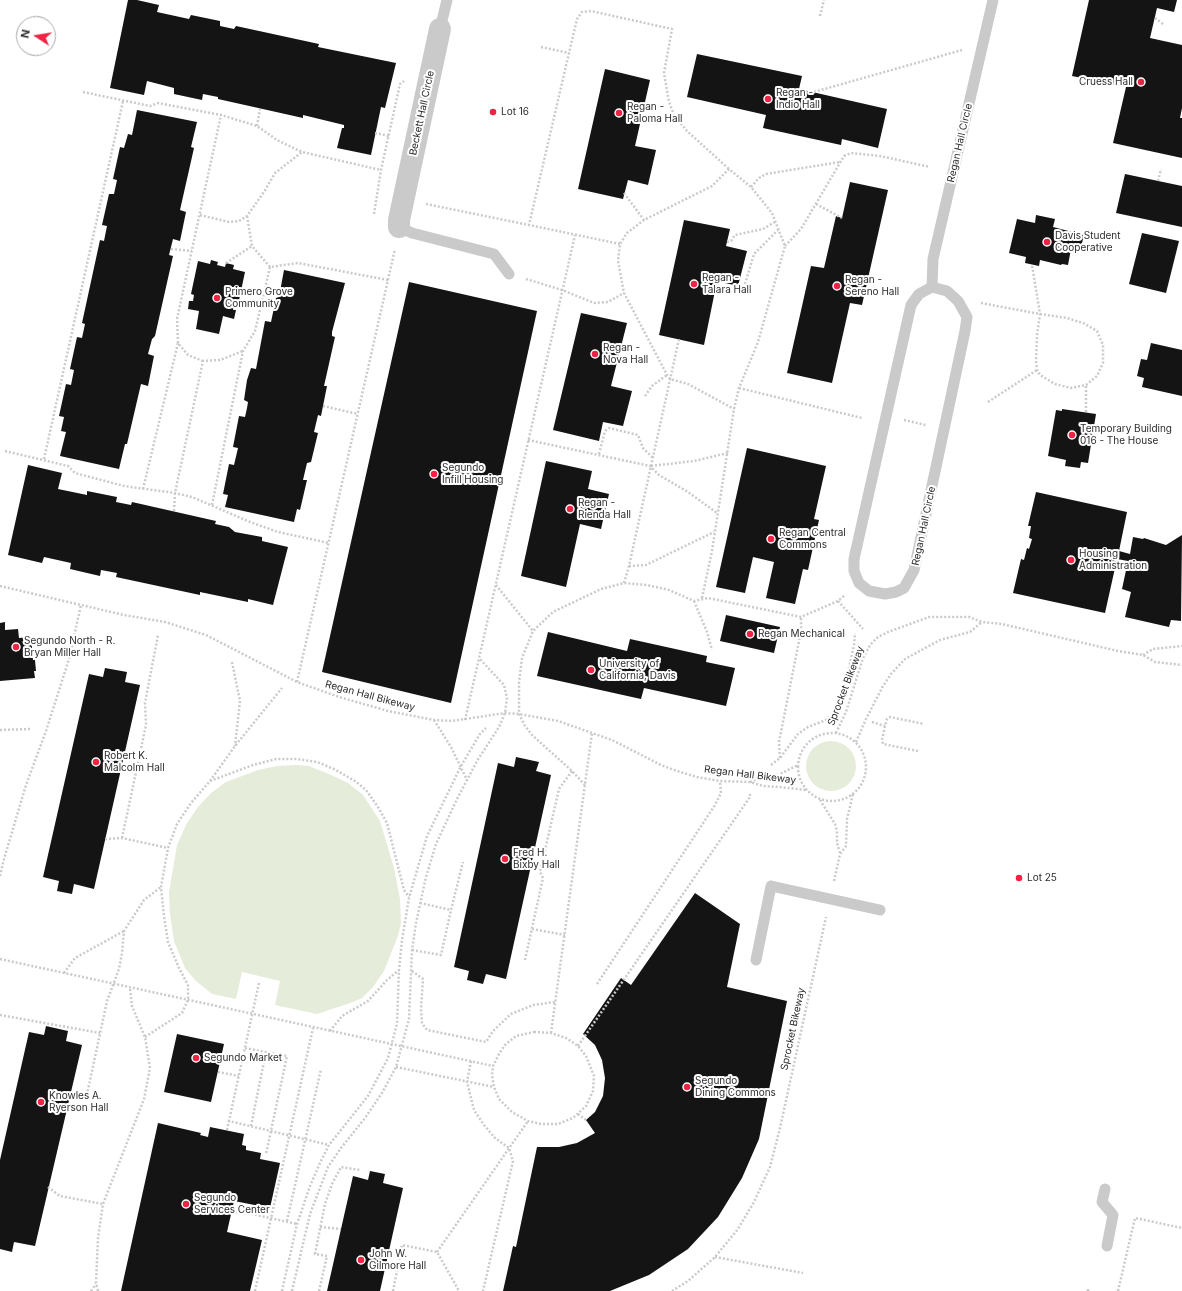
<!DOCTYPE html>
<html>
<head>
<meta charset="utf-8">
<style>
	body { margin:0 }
	#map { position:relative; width:1182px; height:1291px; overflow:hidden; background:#fff; font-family:Inter,sans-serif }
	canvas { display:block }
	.north { position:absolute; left:16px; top:16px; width:40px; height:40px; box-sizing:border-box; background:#fff; border:1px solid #ababab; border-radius:50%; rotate:282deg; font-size:11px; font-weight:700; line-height:16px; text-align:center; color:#2d2d2d }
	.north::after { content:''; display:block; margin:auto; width:14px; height:18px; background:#f12345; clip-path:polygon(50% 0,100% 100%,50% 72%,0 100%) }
</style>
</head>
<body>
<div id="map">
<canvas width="1182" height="1291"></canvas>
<div class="north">N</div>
</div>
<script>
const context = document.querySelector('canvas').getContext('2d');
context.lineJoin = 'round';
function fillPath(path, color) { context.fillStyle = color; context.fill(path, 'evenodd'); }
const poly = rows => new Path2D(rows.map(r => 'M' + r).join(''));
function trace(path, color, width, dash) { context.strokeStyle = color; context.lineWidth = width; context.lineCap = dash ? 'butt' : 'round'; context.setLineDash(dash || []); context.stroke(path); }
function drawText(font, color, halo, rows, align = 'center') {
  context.font = font + ' Inter,sans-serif'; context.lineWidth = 4; context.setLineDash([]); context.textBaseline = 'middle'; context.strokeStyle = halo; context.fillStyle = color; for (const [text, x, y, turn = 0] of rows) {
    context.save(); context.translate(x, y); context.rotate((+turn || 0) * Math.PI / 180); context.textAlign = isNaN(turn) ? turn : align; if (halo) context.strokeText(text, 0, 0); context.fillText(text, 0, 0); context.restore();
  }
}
const green = poly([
	'806 766a25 25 0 1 1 50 0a25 25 0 1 1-50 0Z',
	[296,765,309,766,331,775,348,783,363,795,380,821,394,868,400,899,401,923,398,936,384,971,373,987,362,998,353,1002,317,1014,275,1005,280,981,242,972,236,999,212,994,196,981,185,968,174,941,170,914,169,892,177,845,187,823,198,807,211,793,226,782,258,770,277,766]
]);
const building = poly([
	[128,0,137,0,159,5,157,12,189,19,191,15,220,21,220,26,234,29,236,26,319,44,318,47,396,63,385,108,381,107,371,155,337,148,342,128,344,128,344,125,303,115,303,118,218,99,218,97,203,94,202,100,174,94,174,88,147,81,144,95,110,88],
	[1089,0,1177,0,1174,12,1157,8,1150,38,1182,45,1182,108,1180,118,1182,118,1182,158,1113,143,1126,87,1072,76],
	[697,54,802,76,799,89,887,109,878,148,842,139,841,145,763,128,766,115,687,97],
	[605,69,650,80,635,146,656,150,648,185,628,180,623,199,578,189],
	[137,110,197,122,191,147,194,148,180,210,186,212,180,241,173,239,169,255,173,256,155,336,152,339,148,354,154,356,148,386,141,384,127,444,125,444,119,469,60,456,66,432,61,431,64,417,59,416,66,384,71,385,74,370,70,369,77,337,82,338,85,324,82,323,100,240,104,241,107,226,102,225,109,194,114,194,117,180,113,179,120,147,124,148,128,134,132,135],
	[1125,174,1182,186,1182,227,1116,213],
	[850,182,888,190,862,305,850,303,832,383,787,373,811,266,824,268,836,216,842,218],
	[1036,215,1055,219,1053,227,1084,235,1080,251,1071,249,1068,265,1062,264,1061,265,1040,260,1039,266,1025,263,1026,257,1009,253,1017,219,1035,223],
	[684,220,730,229,726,246,747,251,738,286,717,281,704,345,659,335],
	[1142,233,1179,241,1166,293,1129,284],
	[211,260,218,262,217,265,225,267,226,263,234,265,233,269,245,272,238,305,235,304,233,310,236,310,234,319,223,316,219,334,196,329,199,311,188,309,189,301,193,301,194,295,191,294,198,261,210,264],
	[284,270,345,283,332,332,332,336,335,337,324,386,327,386,321,416,318,415,314,432,318,433,311,462,307,463,303,480,307,480,300,510,297,509,294,522,225,507,228,495,223,494,229,464,234,465,238,448,233,447,239,416,245,417,247,408,248,402,244,400,247,380,251,368,256,369,265,321,271,322,276,298,279,297],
	[409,282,537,311,451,703,322,672],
	[581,313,627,323,611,386,632,391,623,426,603,422,599,441,553,430],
	[1151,343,1182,350,1182,396,1142,387,1144,378,1137,376,1141,359,1147,360],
	[1062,409,1096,414,1088,463,1081,462,1080,468,1065,466,1066,460,1048,456,1056,410,1062,411],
	[747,448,826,466,814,519,819,520,808,570,803,569,795,604,766,598,774,562,753,557,745,593,716,587],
	[546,461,592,471,588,489,609,494,601,529,580,524,566,587,521,576],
	[28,465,62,473,58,489,87,495,87,491,117,497,116,502,131,505,132,502,216,521,215,524,229,527,235,532,262,537,262,541,288,547,273,605,248,599,248,602,200,592,200,595,116,577,117,573,101,570,100,576,70,569,71,563,44,557,42,563,8,555],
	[1036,492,1127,512,1119,551,1130,554,1133,537,1143,539,1144,538,1166,545,1182,535,1181,621,1171,620,1169,627,1125,617,1131,592,1122,589,1128,561,1117,559,1105,613,1013,593,1021,559,1024,560,1027,548,1029,549,1032,539,1029,538,1031,526,1028,526],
	[726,615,780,627,774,653,720,641],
	[5,622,5,630,18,629,19,638,31,637,33,660,35,660,36,671,34,671,35,678,0,681,0,623],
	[548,632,627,651,630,639,707,656,706,662,735,668,726,706,644,688,641,699,537,676],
	[105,668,127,672,125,682,140,685,94,889,74,884,72,894,57,891,59,881,43,877,89,674,103,677],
	[516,757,539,762,536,771,551,775,506,979,486,974,483,984,467,980,469,971,454,967,498,763,514,767],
	[695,893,740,924,727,987,787,1001,759,1139,742,1178,718,1217,688,1249,649,1275,610,1291,503,1291,513,1246,516,1247,537,1147,559,1147,577,1143,595,1133,586,1120,595,1112,603,1096,605,1078,602,1060,595,1045,583,1034,621,978,631,985],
	[46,1026,68,1031,66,1041,82,1045,35,1246,14,1242,12,1252,0,1249,0,1160,29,1032,44,1035],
	[177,1034,224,1044,211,1102,164,1092],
	[158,1123,201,1133,200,1135,208,1137,210,1127,244,1134,242,1145,246,1146,246,1150,261,1153,260,1159,280,1163,270,1208,234,1201,227,1232,262,1240,250,1291,121,1291],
	[370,1171,385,1174,383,1183,403,1188,380,1291,327,1291,353,1176,368,1180]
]);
const path = poly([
	[820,16,824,0],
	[1155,18,1163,24],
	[541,47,569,53],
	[83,92,150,106,158,103,221,115,257,126,277,140,302,152,381,170],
	[814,92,962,50],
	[257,126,260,109],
	[375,133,389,136],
	[1158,181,1161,169],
	[751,187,759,178,766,174,840,162],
	[624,193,644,220],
	[426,204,529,225],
	[816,204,842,218],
	[374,214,381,170,400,84,404,81],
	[200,215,229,222,239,221,247,216,264,192,275,173,302,152],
	[247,216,252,246,270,267],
	[727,242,731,241,735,235,763,229,775,222],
	[620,244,529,225,569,53,577,19,582,12,591,11,672,29,664,73,669,102,674,115,687,131,729,169],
	[785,246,801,229,844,156,851,153,880,156,930,167],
	[171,249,192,251],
	[226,263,252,246],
	[526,279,562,290,594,303,608,302,624,293],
	[745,284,754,254,778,230],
	[981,303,1040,314,1067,318,1083,323,1097,331,1103,345,1103,363,1097,376,1086,385,1071,388,1055,384,1040,375,1037,370,1036,361,1037,335,1040,314,1032,265],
	[178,343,177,319,221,115],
	[739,388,862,418],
	[645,396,652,386,667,375],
	[988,402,1037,370],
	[323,406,358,414],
	[1086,412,1086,385],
	[904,420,926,425],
	[528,440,650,466,659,475,688,492,717,513],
	[5,451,68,466,75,473,124,486,175,493,192,497,250,522,278,532,329,543],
	[599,454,605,431,609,428,638,435,643,448,652,457],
	[44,459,123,101],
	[651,466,694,461,728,453],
	[143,489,178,343,188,355,203,361],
	[212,505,243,351,255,331,270,267,298,263,388,280],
	[174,511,175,493,203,361,220,360,243,351],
	[629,566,646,565,714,532],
	[624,583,629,566,679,339],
	[496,585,533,631],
	[0,586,124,615,165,622,206,635,297,682,339,697,388,711,434,720,452,721,505,713,519,714,558,721,612,740,661,765,677,771,697,777,720,781,750,782,763,786,780,787,806,790],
	[702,598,712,551,734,409,739,388,758,342,785,246,772,213,751,187,729,169,712,186,644,220,627,233,620,244,618,261,624,293,667,375,670,379,688,384,734,409],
	[694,601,707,632,712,650],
	[838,601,863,629],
	[1143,655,1153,649,1182,646],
	[232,662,240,701,235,746],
	[297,682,395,249],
	[434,720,451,747,467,780],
	[465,720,575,235],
	[872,722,885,726],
	[0,730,31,729],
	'798 767a34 34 0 1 1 68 0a34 34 0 1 1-68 0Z',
	[836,733,846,712,863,658,870,645,878,637,888,632,929,617,969,617,982,622,1002,624,1118,651,1143,655,1155,662,1182,665],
	[856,742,866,719,883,686,891,674,905,659,940,640,970,632,982,622],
	[918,751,883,744,882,740,885,726,887,719,890,717,924,724],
	[780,758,779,742,801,631,801,617],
	[771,765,780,758,798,734,808,727,826,720,840,709,854,645,855,633],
	[210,781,253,765,276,759,297,759,317,762,334,769,355,781,366,790,378,807,387,823,404,890,409,897],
	[750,782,763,777,778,775,798,765],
	[585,785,572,771,532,735,525,726,519,714,519,682,522,658,533,631,553,612,601,589,624,583,647,585,669,590,694,601,708,598,801,617,838,601,845,595],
	[820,800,835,824,837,831,837,843,840,853],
	[122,838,146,725,145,703,158,635],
	[105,839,122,838,168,848],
	[0,876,4,859,26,785,46,731,69,659,81,605],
	[834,881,840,854,846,846,847,819,853,794],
	[420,903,451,910,463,862],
	[532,929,565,935],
	[412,950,441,955,451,910],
	[0,959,493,1066],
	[525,960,543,878,540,872,559,789,572,771],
	[412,971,423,979,421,1009,422,1023,427,1030,486,1042,493,1031,511,1014,533,1005,555,1002],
	[64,973,75,958,124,931],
	[259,983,229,1121,329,1145],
	[597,984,715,805,721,793,720,781],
	[0,1015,100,1033],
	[330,1031,342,1016,368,1001,387,980,399,970],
	[534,1032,551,1033,566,1038,578,1046,586,1056,594,1076,593,1091,586,1106,573,1118,558,1124,541,1124,528,1121,512,1112,499,1099,494,1087,492,1075,493,1066,499,1054,505,1045,516,1036,534,1032],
	[551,1033,592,733],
	[145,1037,182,1013,188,1000,188,985,179,968,168,942,164,916,161,887,168,848,177,824,191,803,210,781,235,746,282,688],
	[578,1046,750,797,750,794],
	[245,1048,287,1056,266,1154],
	[471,1061,467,1082,474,1110,484,1125,495,1138,509,1148,513,1161,483,1291],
	[396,1067,494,1087],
	[218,1072,239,1076],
	[86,1099,107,1001,119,969,122,953,124,931,144,900,161,887],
	[578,1114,586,1120],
	[251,1126,266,1052],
	[227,1130,229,1121],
	[48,1187,60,1196,103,1204],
	[231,1212,252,1214,297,1224],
	[287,1221,321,1069],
	[320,1227,341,1229],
	[437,1252,528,1121],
	[715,1257,803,1273],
	[91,1291,96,1284],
	[98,1291,96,1283,98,1238,103,1204,144,1099,150,1068,145,1037,132,1006,130,988],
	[255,1291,313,1028],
	[282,1291,297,1224,310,1186,320,1163,329,1145,368,1096,388,1058,397,1024,399,970,402,940,409,898,427,836,461,766,480,734,486,728],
	[292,1291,310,1214,328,1167,341,1148,365,1118,382,1093,396,1067,409,1019,412,950,416,923,426,877,436,844,457,799,477,761,499,727,505,713,507,698,504,685,479,658],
	[319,1291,327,1256,315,1254,325,1204,332,1184,341,1167,360,1170],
	[393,1291,402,1245,437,1252,459,1291],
	[672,1291,688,1281,715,1257,738,1229,754,1202,770,1167,780,1128,826,917],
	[1088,1291,1088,1289],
	[1118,1291,1135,1218,1182,1228]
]);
const service = poly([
	[440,29,447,0],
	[399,227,412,233,494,254,509,274],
	[932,287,947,291,958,301,967,317,965,331,914,570,904,588,896,592,885,594,869,591,859,583,854,571,854,559,911,305,919,294,932,287],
	[932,287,933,259,993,0],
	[756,960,771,886,880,910],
	[1105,1189,1102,1202,1113,1215,1107,1246]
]);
const minor = poly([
	[399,227,399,220,440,29]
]);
const markers = [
	[1141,82,4,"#f12345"],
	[768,99,4,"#f12345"],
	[493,112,4,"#f12345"],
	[619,113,4,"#f12345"],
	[1047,242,4,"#f12345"],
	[694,284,4,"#f12345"],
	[837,286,4,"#f12345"],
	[217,298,4,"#f12345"],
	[595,354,4,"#f12345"],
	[1072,435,4,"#f12345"],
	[434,474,4,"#f12345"],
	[570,509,4,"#f12345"],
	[771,539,4,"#f12345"],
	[1071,560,4,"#f12345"],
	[750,634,4,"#f12345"],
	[16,647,4,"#f12345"],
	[591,670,4,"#f12345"],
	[96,762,4,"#f12345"],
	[505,859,4,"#f12345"],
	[1019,878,4,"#f12345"],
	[196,1058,4,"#f12345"],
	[687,1087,4,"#f12345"],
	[41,1102,4,"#f12345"],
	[186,1204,4,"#f12345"],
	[361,1260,4,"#f12345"]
];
const poiNames = [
	["Cruess Hall",1133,82,"right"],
	["Regan -",776,93],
	["Indio Hall",776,105],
	["Regan -",627,107],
	["Paloma Hall",627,119],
	["Lot 16",501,112],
	["Davis Student",1055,236],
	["Cooperative",1055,248],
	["Regan -",702,278],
	["Talara Hall",702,290],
	["Regan -",845,280],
	["Sereno Hall",845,292],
	["Primero Grove",225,292],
	["Community",225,304],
	["Regan -",603,348],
	["Nova Hall",603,360],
	["Temporary Building",1080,429],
	["016 - The House",1080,441],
	["Segundo",442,468],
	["Infill Housing",442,480],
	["Regan -",578,503],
	["Rienda Hall",578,515],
	["Regan Central",779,533],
	["Commons",779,545],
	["Housing",1079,554],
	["Administration",1079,566],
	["Regan Mechanical",758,634],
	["Segundo North - R.",24,641],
	["Bryan Miller Hall",24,653],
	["University of",599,664],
	["California, Davis",599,676],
	["Robert K.",104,756],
	["Malcolm Hall",104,768],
	["Fred H.",513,853],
	["Bixby Hall",513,865],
	["Lot 25",1027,878],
	["Segundo Market",204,1058],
	["Segundo",695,1081],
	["Dining Commons",695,1093],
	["Knowles A.",49,1096],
	["Ryerson Hall",49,1108],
	["Segundo",194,1198],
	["Services Center",194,1210],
	["John W.",369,1254],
	["Gilmore Hall",369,1266]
];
const streetNames = [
	["Beckett Hall Circle",422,113,-78],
	["Regan Hall Circle",960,143,-77],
	["Regan Hall Circle",924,526,-78],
	["Sprocket Bikeway",846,686,-69],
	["Regan Hall Bikeway",370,696,15],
	["Regan Hall Bikeway",750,775,7],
	["Sprocket Bikeway",793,1029,-78]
];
fillPath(green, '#e5ecda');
fillPath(building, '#141414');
trace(path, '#cacaca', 2.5, [2, 2]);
trace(service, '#cacaca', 11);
trace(minor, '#cacaca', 22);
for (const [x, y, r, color] of markers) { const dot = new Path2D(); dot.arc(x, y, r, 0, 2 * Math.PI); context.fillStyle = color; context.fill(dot); trace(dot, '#fff', 1.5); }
drawText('10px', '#2d2d2d', '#fff', poiNames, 'left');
drawText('10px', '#2d2d2d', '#fff', streetNames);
</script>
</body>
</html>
